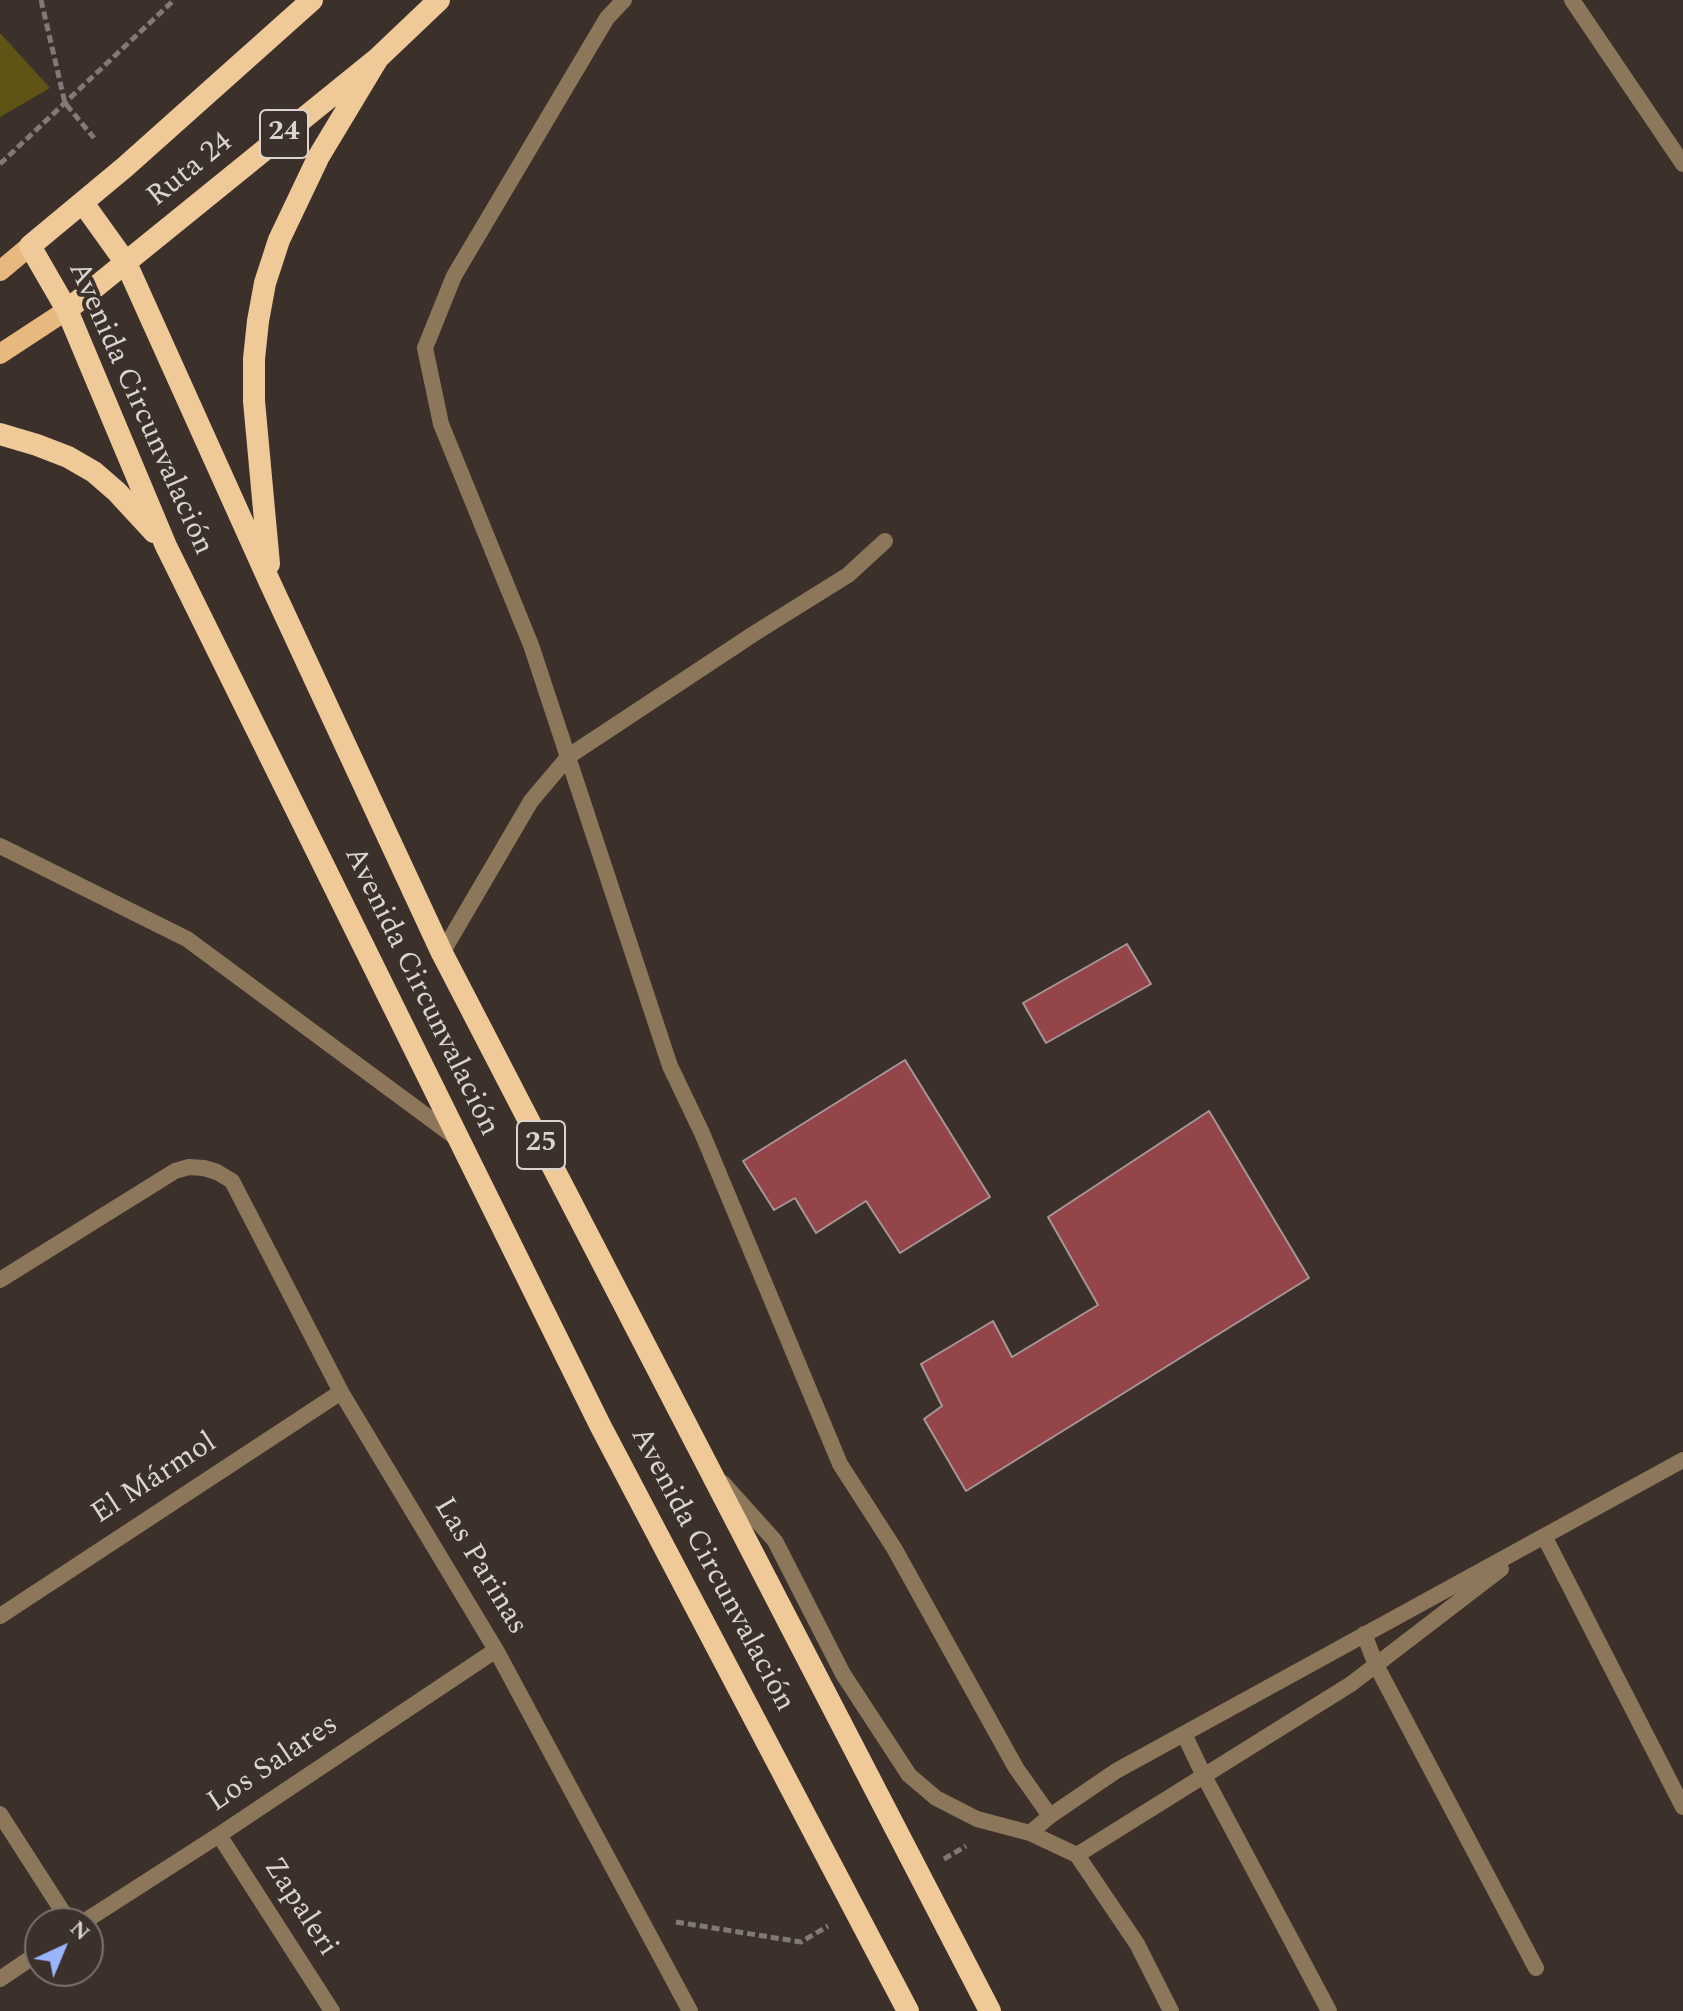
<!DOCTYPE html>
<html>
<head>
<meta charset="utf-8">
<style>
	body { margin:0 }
	#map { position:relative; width:1683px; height:2011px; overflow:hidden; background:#3c302b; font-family:Spectral,serif }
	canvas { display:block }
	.north { position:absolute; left:24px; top:1907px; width:80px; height:80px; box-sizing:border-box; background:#3c302b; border:2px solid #7b716d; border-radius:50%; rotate:44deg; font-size:22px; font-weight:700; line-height:32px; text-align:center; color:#dad3cf }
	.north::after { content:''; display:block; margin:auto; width:28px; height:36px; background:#99b5fd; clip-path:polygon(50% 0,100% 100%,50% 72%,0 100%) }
</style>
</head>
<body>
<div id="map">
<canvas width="1683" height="2011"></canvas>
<div class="north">N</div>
</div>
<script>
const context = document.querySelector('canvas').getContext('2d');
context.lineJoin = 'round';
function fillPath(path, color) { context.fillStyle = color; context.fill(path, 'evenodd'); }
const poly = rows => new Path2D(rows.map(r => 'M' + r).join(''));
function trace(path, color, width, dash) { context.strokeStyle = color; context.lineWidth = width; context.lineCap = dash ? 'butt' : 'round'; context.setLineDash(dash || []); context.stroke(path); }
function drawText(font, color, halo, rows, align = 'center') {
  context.font = font + ' Spectral,serif'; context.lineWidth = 8; context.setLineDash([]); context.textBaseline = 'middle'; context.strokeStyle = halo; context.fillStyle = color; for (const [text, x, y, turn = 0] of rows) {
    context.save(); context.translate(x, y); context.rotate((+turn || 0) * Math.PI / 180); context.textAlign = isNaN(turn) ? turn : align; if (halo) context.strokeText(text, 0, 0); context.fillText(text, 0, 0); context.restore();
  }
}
const green = poly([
	[0,33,50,88,0,117]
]);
const building = poly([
	[1127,944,1151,984,1046,1043,1023,1003,1127,944],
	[905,1060,990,1197,900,1253,866,1201,816,1233,795,1198,774,1210,743,1161,905,1060],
	[1209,1111,1309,1278,966,1491,924,1419,942,1406,921,1364,993,1321,1012,1357,1098,1305,1048,1217,1209,1111]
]);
const path = poly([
	[41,0,65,103,94,138],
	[0,164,174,0],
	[944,1859,966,1846],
	[676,1922,801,1942,828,1926]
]);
const service = poly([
	[624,0,607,18,454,276,425,348,441,424,531,645,670,1066,702,1133,840,1464,894,1548,1016,1768,1050,1816],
	[1572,0,1683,164],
	[0,846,187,939,455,1137],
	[442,953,531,801,569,756,755,633,848,575,885,541]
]);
const minor = poly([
	[0,1280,175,1171,189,1167,204,1168,217,1172,232,1181,341,1392,496,1650,690,2011],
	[723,1483,775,1541,843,1674,909,1775,936,1798,977,1819,1030,1833,1077,1855,1137,1944,1171,2011],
	[1544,1536,1683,1807],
	[0,1616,341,1392],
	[1364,1634,1376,1665,1536,1968],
	[1184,1734,1204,1776,1329,2011],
	[0,1814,70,1923],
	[1030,1833,1050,1816,1116,1771,1683,1460],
	[219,1835,332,2011],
	[1077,1855,1351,1684,1501,1569],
	[82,1923,219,1835,496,1650],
	[0,1979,40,1952]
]);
const primary = poly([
	[0,271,30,246],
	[0,354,67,310]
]);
const trunk = poly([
	[312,0,125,167,30,246,67,310,166,546,600,1425,908,2011],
	[83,203,126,263,271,585,442,953,990,2011],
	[67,310,378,58,439,0],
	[0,434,37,445,68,457,94,472,117,492,154,532],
	[269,564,254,401,254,359,258,321,265,283,279,240,319,156,378,58]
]);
const shields = [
	[284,134,48],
	[541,1145,48]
];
const shieldNames = [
	["24",284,134],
	["25",541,1145]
];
const streetNames = [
	["Ruta 24",191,171,-39],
	["Avenida Circunvalación",139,409,66],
	["Avenida Circunvalación",420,992,64],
	["El Mármol",155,1480,-33],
	["Las Parinas",479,1567,59],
	["Avenida Circunvalación",711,1570,62],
	["Los Salares",274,1765,-34],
	["Zapaleri",299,1908,57]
];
fillPath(green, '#5f5415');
fillPath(building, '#94454a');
trace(building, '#a69696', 2);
trace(path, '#837974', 5, [8, 4]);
trace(service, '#8d775b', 16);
trace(minor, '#8d775b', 16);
trace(primary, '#e7b97f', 20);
trace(trunk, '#f0c998', 22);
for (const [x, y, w] of shields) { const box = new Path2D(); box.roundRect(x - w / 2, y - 24, w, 48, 6); context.fillStyle = '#3c302b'; context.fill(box); trace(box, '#dad3cf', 2); }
drawText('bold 28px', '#dad3cf', null, shieldNames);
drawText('30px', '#dad3cf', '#3c302b', streetNames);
</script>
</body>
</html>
